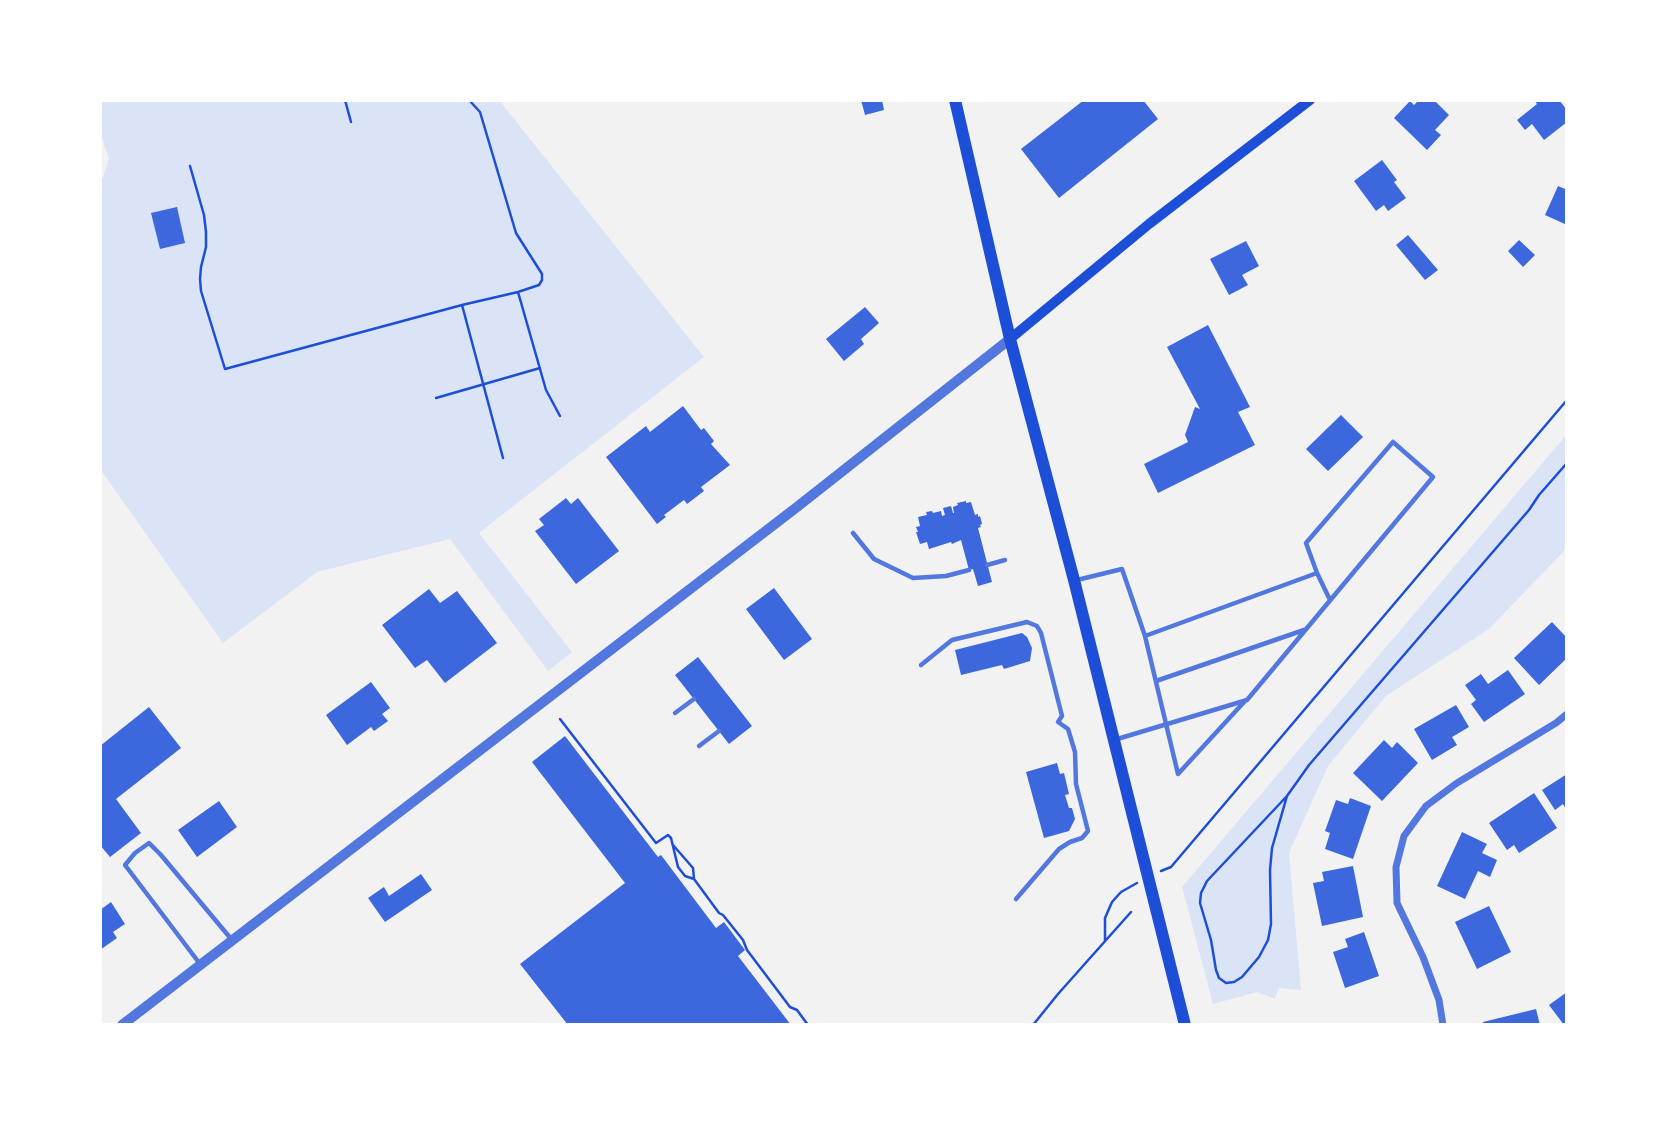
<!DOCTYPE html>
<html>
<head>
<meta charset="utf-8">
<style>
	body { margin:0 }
	#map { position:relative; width:1667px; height:1125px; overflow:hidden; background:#f2f2f2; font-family:Raleway,sans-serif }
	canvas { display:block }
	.frame { position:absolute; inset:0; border:102px solid #fff; pointer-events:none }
</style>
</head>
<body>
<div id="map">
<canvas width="1667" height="1125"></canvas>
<div class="frame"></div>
</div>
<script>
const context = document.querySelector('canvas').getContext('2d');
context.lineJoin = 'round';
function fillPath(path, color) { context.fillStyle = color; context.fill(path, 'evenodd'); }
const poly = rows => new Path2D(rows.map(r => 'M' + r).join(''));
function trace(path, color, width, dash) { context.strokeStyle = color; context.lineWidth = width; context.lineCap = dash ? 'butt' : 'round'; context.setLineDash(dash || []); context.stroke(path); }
const green = poly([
	[100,100,499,100,704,357,479,533,572,652,548,671,450,539,317,572,223,643,100,469,100,181,103,178,109,158,100,133],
	[1567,434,1567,548,1489,629,1386,696,1328,766,1289,853,1301,990,1279,988,1275,999,1257,992,1213,1004,1182,887]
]);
const building = poly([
	[861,100,882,100,884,110,865,115],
	[1084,100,1143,100,1158,119,1059,198,1021,149],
	[1419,100,1434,100,1449,115,1435,130,1441,135,1427,150,1394,118,1410,101,1414,105],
	[1534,100,1559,100,1567,110,1567,122,1544,140,1532,124,1525,130,1517,120,1537,104],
	[1382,160,1397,180,1394,182,1406,198,1388,211,1384,205,1376,211,1354,181],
	[1567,184,1567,225,1545,215,1558,186,1565,189],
	[177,207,185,243,160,249,151,213],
	[1408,235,1438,270,1425,280,1396,245],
	[1519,240,1535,255,1523,267,1508,251],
	[1246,241,1259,266,1242,275,1248,285,1229,295,1210,259],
	[865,307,879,323,861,339,864,344,844,361,826,339],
	[1208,325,1250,407,1238,412,1255,445,1158,493,1144,464,1188,442,1185,435,1195,407,1200,409,1167,347],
	[683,406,701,430,704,428,714,441,711,444,730,465,701,487,704,491,687,504,684,500,664,515,666,517,657,524,606,457,646,426,650,432],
	[1341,415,1363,437,1328,471,1306,449],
	[566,498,571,504,578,498,619,551,576,584,535,531,544,525,539,519],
	[966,501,966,503,971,502,975,515,978,514,978,517,980,516,982,524,980,525,981,527,978,528,992,582,978,586,973,569,969,570,961,540,952,544,951,542,929,549,927,542,920,544,916,532,918,532,916,527,920,526,918,517,927,515,926,512,932,511,933,513,941,511,942,516,945,515,943,508,951,506,953,513,954,513,953,507,958,505,957,503],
	[774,588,812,639,784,660,746,609],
	[429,589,440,603,457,591,497,643,445,683,427,660,415,668,382,625],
	[1552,622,1567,638,1567,658,1539,685,1514,658],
	[1022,633,1027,637,1032,648,1030,661,1004,669,1002,665,961,675,955,650],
	[698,657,752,726,729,744,675,675],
	[1508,670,1525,694,1484,722,1471,704,1476,700,1465,685,1481,674,1488,684],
	[371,682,390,708,382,714,388,721,374,731,371,727,347,745,326,715],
	[1456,705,1469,727,1452,737,1457,745,1432,760,1414,729],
	[149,707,181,748,116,799,141,833,110,857,100,845,100,746],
	[565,736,658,857,661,855,716,928,724,922,745,950,738,956,791,1025,568,1025,520,964,625,883,532,762],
	[1384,740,1392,748,1397,742,1418,763,1382,801,1353,773],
	[1057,763,1060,774,1064,773,1069,794,1065,795,1069,808,1072,808,1075,819,1069,831,1044,838,1026,772],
	[1567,774,1567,811,1563,804,1555,810,1542,790],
	[1534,793,1557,828,1519,853,1514,845,1507,850,1489,823],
	[1350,798,1371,806,1353,859,1325,849,1330,833,1325,831,1336,800,1348,804],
	[219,801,237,827,197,857,178,830],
	[1462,832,1487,844,1482,853,1497,860,1490,877,1478,871,1465,899,1437,886],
	[1353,866,1363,917,1322,926,1313,883,1324,881,1322,872],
	[421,874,432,890,385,922,368,898,384,887,389,896],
	[111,902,125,924,113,932,117,938,100,950,100,910],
	[1489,906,1511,952,1477,969,1455,922],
	[1364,932,1379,976,1345,988,1333,952,1348,947,1345,939],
	[1567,992,1567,1025,1564,1025,1549,1005],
	[1536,1009,1540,1025,1483,1025,1483,1022]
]);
const path = poly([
	[345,100,351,122],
	[190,166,204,215,206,232,206,247,201,267,200,279,201,291,225,369,462,305,518,292,539,285,542,280,542,274,516,233,480,112,469,100],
	[518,292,546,390,560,416],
	[462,305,503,458],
	[436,398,540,368],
	[560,719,656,843,668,835,671,838,678,867,685,876,694,879,719,913,723,915,743,940,747,950,790,1007,797,1010,808,1025],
	[1287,796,1272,848,1270,870,1271,924,1268,940,1259,957,1242,977,1234,982,1226,983,1219,978,1216,970,1211,940,1200,903,1201,893,1207,881,1287,796,1309,765,1529,510,1539,495,1567,463],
	[673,845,693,868,694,879],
	[1161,871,1171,867,1567,400],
	[1105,941,1105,918,1112,902,1121,892,1137,883],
	[1033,1025,1058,994,1131,912]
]);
const service = poly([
	[853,533,874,559,913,578,946,576,969,570],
	[987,565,1005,560],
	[1077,580,1122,569,1145,636,1317,573],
	[1145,636,1178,774,1245,701],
	[921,665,952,640,1027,622,1037,626,1041,633,1062,716,1058,722,1068,729,1075,752,1076,784,1088,831,1082,838,1070,842,1059,849,1016,899],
	[1156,681,1304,630],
	[675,713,694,699],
	[1114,740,1247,700,1433,477,1393,442,1306,543,1317,573,1330,600],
	[699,746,719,731],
	[200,964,125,865,135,853,149,843,161,855,232,940]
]);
const minor = poly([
	[1443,1025,1439,1000,1423,957,1397,903,1396,867,1404,836,1426,806,1457,783,1556,723,1567,714]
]);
const tertiary = poly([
	[122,1025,797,507,1010,339]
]);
const secondary = poly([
	[1010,339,1149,224,1310,100]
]);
const primary = poly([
	[955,100,1010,339,1074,580,1185,1025]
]);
fillPath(green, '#dbe4f7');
fillPath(building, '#3d67dc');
trace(path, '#1d4ed8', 2.5);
trace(service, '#5277de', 4.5);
trace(minor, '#5277de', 7);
trace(tertiary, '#5277de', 10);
trace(secondary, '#1d4ed8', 10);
trace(primary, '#1d4ed8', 12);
</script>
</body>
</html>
